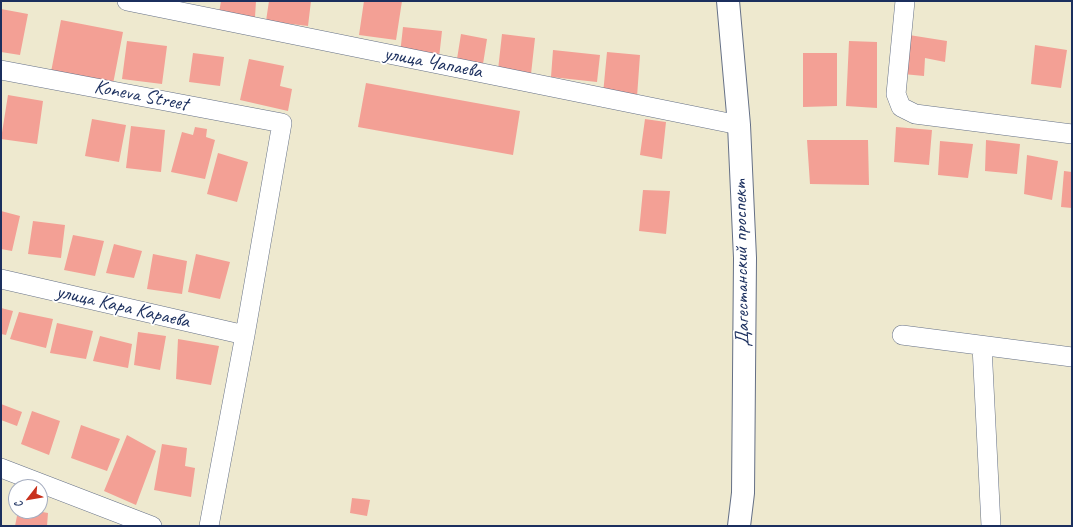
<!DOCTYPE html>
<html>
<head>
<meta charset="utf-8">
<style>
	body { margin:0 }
	#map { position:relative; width:1073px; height:527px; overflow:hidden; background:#eee9cf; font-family:Caveat,sans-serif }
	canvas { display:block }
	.frame { position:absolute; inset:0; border:2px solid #1b2f5e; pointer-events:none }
	.north { position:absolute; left:8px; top:479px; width:40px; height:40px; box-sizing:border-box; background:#fff; border:1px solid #a4acbf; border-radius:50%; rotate:239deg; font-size:11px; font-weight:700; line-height:16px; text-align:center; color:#1b2f5e }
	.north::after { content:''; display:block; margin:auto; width:14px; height:18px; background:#c8321e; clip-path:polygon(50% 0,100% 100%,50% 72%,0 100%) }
</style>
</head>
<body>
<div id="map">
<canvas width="1073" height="527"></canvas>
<div class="frame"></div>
<div class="north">С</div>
</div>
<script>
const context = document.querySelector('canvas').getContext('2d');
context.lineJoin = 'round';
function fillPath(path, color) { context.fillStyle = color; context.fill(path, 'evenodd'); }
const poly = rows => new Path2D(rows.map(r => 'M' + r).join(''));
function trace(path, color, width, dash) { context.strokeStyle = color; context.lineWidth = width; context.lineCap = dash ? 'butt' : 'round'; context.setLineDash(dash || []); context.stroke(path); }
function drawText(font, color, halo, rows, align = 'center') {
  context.font = font + ' Caveat,sans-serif'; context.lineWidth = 3.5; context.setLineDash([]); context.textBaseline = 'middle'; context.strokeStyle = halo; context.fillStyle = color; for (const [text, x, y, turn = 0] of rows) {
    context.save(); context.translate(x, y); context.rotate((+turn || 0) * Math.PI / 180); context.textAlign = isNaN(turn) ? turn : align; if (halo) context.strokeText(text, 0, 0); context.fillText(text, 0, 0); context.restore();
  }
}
const building = poly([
	[221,1,256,1,255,17,219,13],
	[269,1,311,1,308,26,266,21],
	[364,1,402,1,396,40,359,35],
	[1,9,28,14,20,55,1,52],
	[61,20,123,32,113,84,51,72],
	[403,27,442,31,439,58,400,54],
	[461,34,487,39,483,64,457,59],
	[502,34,535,38,531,74,498,70],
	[909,35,947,41,945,62,925,58,924,76,903,74],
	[127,41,167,46,162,84,122,79],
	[849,41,877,42,877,108,846,106],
	[1035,45,1067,50,1061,88,1031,84],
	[553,50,600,55,597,82,551,77],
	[607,52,640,55,637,97,603,94],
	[193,53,224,57,220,86,189,82],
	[803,53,837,53,837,106,803,107],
	[249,59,284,66,280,86,292,89,288,111,240,100],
	[366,83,520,111,513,155,358,127],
	[8,95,43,101,37,144,1,139],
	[92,119,126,125,119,162,85,156],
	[645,119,666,122,662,159,640,155],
	[131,126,165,130,161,172,126,168],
	[195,127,207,129,206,137,215,140,205,179,171,172,182,132,193,135],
	[896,127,932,130,929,165,894,162],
	[807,140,868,140,869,185,810,184],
	[986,140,1020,144,1017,174,985,171],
	[940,141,973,144,968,178,938,175],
	[218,153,248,162,237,202,207,194],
	[1027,155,1058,161,1052,200,1024,194],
	[1064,171,1072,172,1072,208,1061,207],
	[643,190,670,191,666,234,639,231],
	[1,211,20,216,12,251,1,249],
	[33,221,65,225,61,258,28,254],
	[73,235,104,241,95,276,64,270],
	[114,244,142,251,134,278,106,273],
	[153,254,187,261,182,294,147,289],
	[196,254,230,262,220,299,188,292],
	[1,308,13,311,6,335,1,334],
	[19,312,53,319,46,348,10,339],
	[57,323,93,331,86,359,50,353],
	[138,332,166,336,160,370,134,365],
	[100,336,132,344,128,368,93,361],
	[178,339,219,346,211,385,176,379],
	[1,404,22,412,17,426,1,420],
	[32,411,60,421,49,455,21,444],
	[81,425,120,439,107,471,71,458],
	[127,435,156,451,136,505,104,491],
	[162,444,187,448,185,466,195,468,191,497,154,490],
	[352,498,370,500,367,516,350,513],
	[18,511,37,511,48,513,47,526,15,526]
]);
const minor = poly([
	[127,1,739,125],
	[905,1,896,94,901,107,915,114,1072,134],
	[1,70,282,123,245,335,209,526],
	[1,279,245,335],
	[902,335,1072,357],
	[982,346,991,526],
	[1,468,152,526]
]);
const highway = poly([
	[728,1,739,125,745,258,743,493,739,526]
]);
const streetNames = [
	["улица Чапаева",433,63,11],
	["Koneva Street",141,96,11],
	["Дагестанский проспект",742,263,-91],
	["улица Кара Караева",123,307,13]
];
fillPath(building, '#f3a095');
trace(minor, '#657086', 20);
trace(highway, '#657086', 24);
trace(minor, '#fff', 19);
trace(highway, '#fff', 22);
drawText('20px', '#1b2f5e', '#fff', streetNames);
</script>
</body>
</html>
